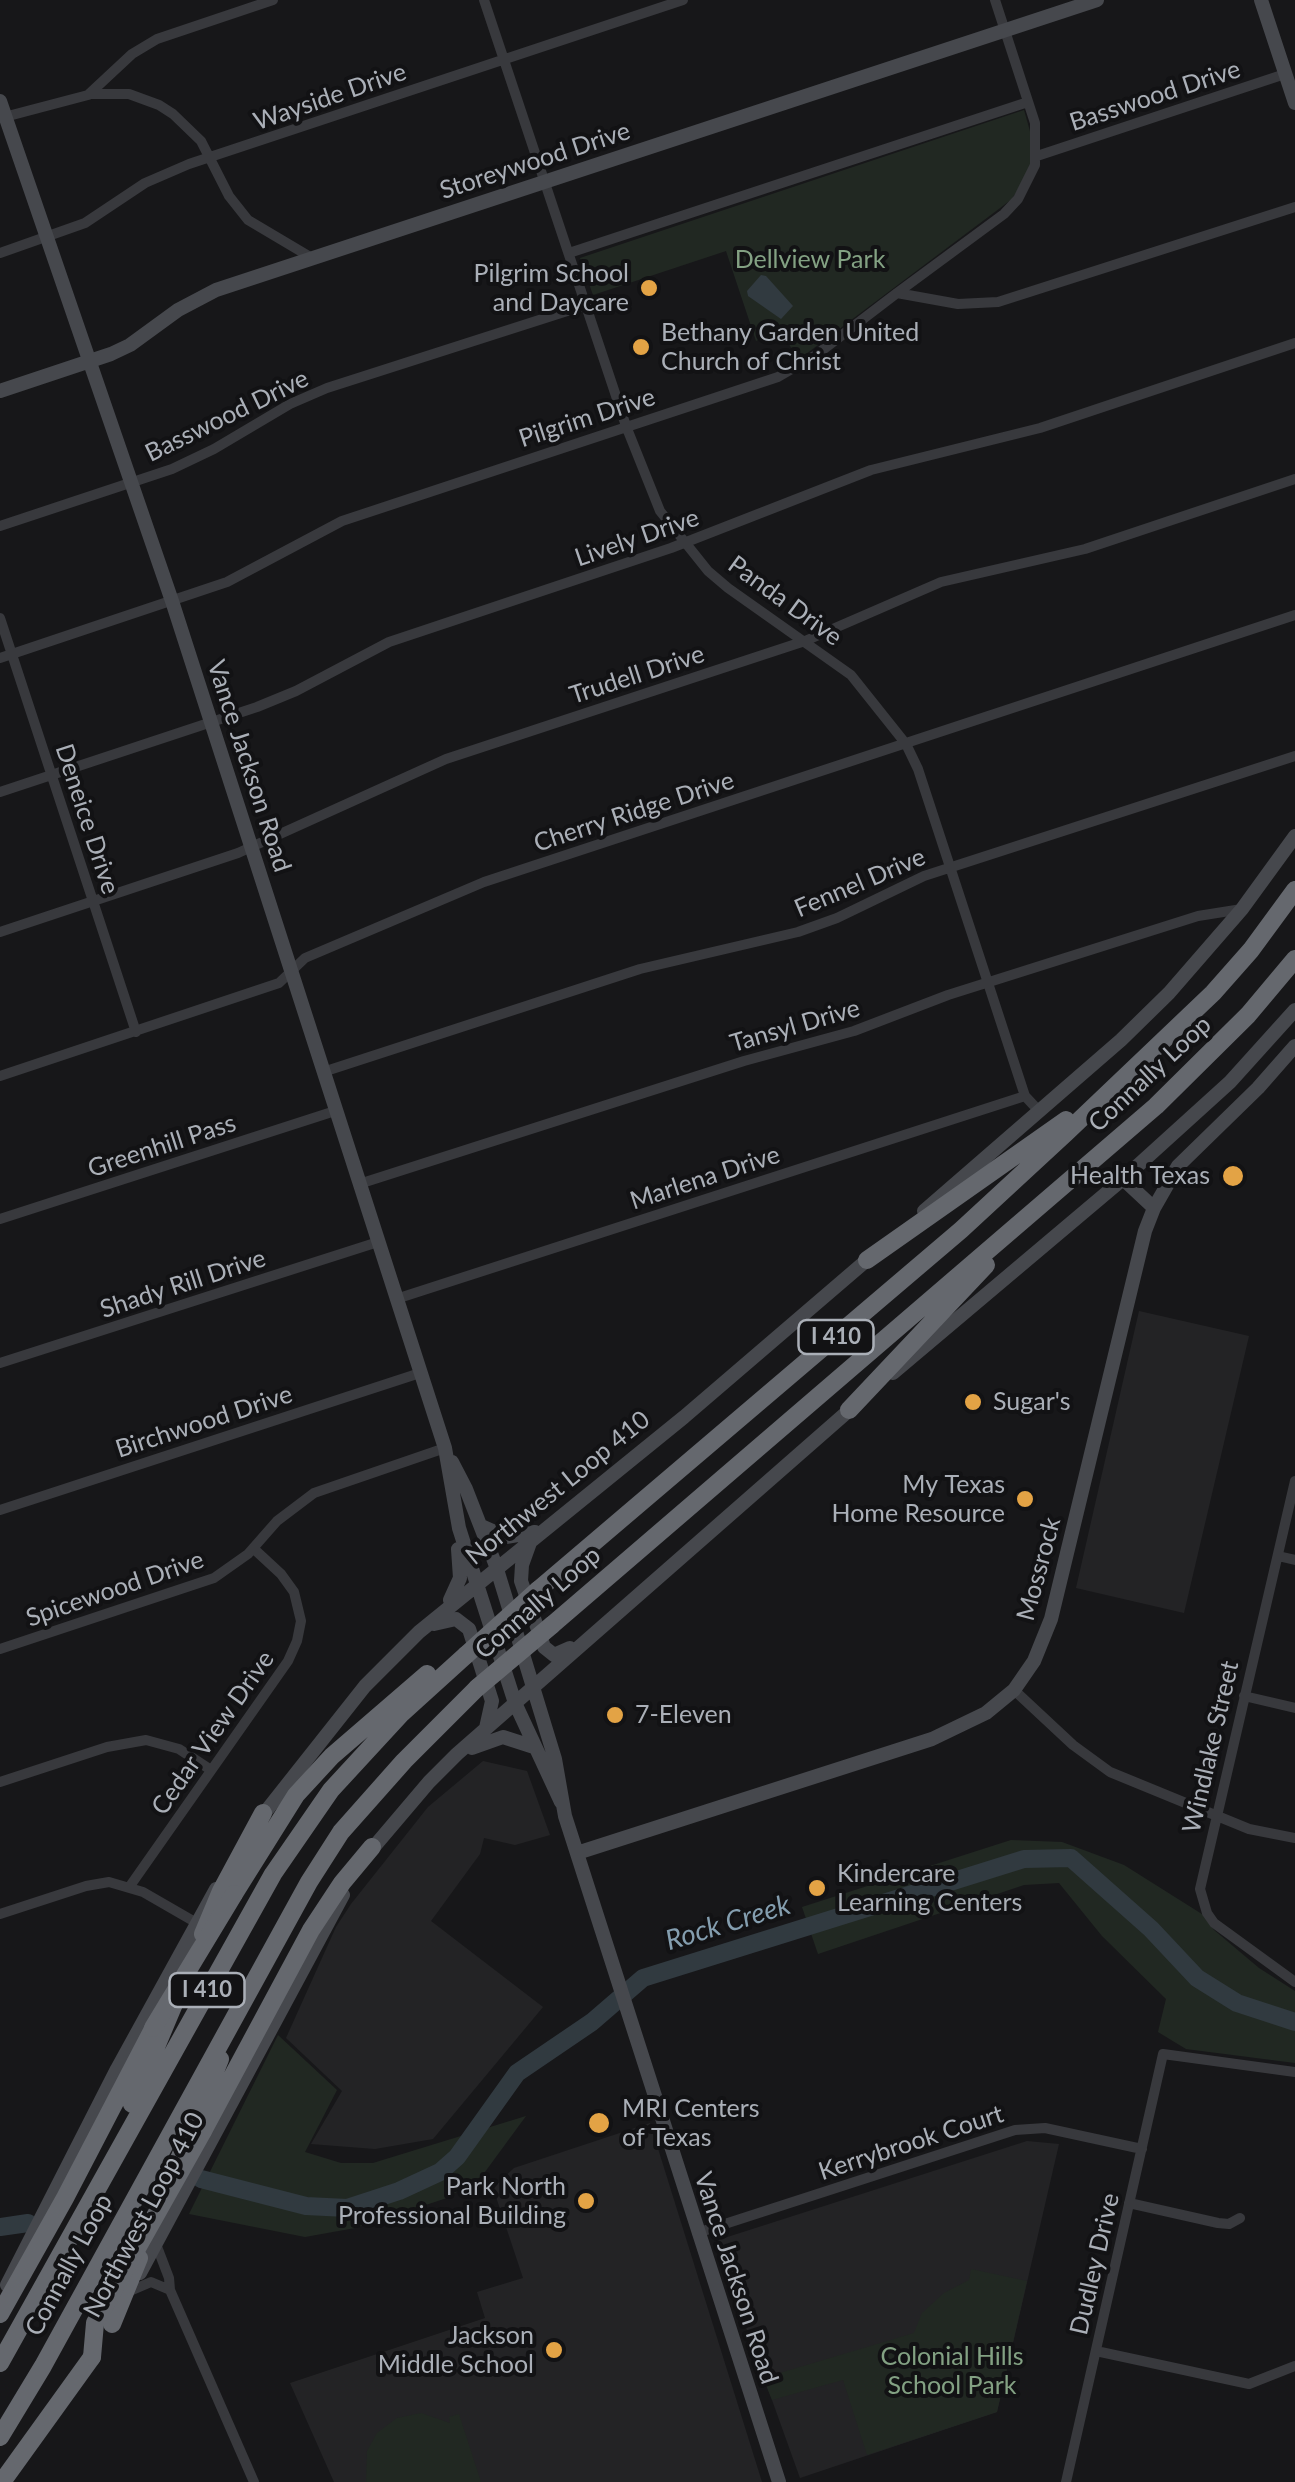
<!DOCTYPE html>
<html>
<head>
<meta charset="utf-8">
<style>
	body { margin:0 }
	canvas { display:block; background:#171719 }
</style>
</head>
<body>
<canvas width="1295" height="2482"></canvas>
<script>
const context = document.querySelector('canvas').getContext('2d');
context.lineJoin = 'round';
function fillPath(path, color) { context.fillStyle = color; context.fill(path, 'evenodd'); }
const poly = rows => new Path2D(rows.map(r => 'M' + r).join(''));
function trace(path, color, width, dash) { context.strokeStyle = color; context.lineWidth = width; context.lineCap = dash ? 'butt' : 'round'; context.setLineDash(dash || []); context.stroke(path); }
function drawText(font, color, halo, rows, align = 'center') {
  context.font = font + ' Lato,sans-serif'; context.lineWidth = 8; context.setLineDash([]); context.textBaseline = 'middle'; context.strokeStyle = halo; context.fillStyle = color; for (const [text, x, y, turn = 0] of rows) {
    context.save(); context.translate(x, y); context.rotate((+turn || 0) * Math.PI / 180); context.textAlign = isNaN(turn) ? turn : align; if (halo) context.strokeText(text, 0, 0); context.fillText(text, 0, 0); context.restore();
  }
}
const built = poly([
	[1139,1311,1249,1336,1184,1613,1076,1588],
	[483,1761,527,1771,550,1835,515,1845,484,1838,480,1854,431,1921,543,2007,433,2139,375,2149,311,2144,342,2091,286,2038,336,1927,351,1904,428,1807],
	[650,2123,762,2482,334,2482,290,2383,485,2318,477,2292,523,2278,493,2188,514,2168],
	[1027,2141,1059,2144,997,2412,800,2478,715,2241]
]);
const green = poly([
	[1024,110,1033,142,1032,158,1028,173,1012,199,798,360,781,330,756,341,726,251,593,295,580,258],
	[1011,1840,1062,1842,1124,1865,1205,1916,1214,1930,1259,1968,1295,1991,1295,2063,1186,2049,1158,2032,1166,1999,1102,1936,1059,1883,1024,1885,818,1954,802,1907],
	[278,2035,337,2090,305,2152,341,2163,373,2163,526,2116,482,2176,447,2198,355,2228,305,2237,189,2214],
	[971,2269,1027,2281,997,2412,867,2455,843,2380,772,2400,763,2378,914,2333,922,2313,944,2293,969,2280],
	[421,2413,450,2423,449,2417,459,2414,481,2482,366,2482,367,2451,377,2433,397,2418]
]);
const water = poly([
	[761,275,766,276,793,306,781,319,748,296,747,291]
]);
const river = poly([
	[201,2179,306,2206,347,2208,399,2191,440,2172,457,2157,517,2073,592,2022,643,1978,1024,1859,1071,1858,1151,1929,1197,1978,1237,2003,1295,2022],
	[0,2227,28,2223]
]);
const street = poly([
	[484,0,626,426,660,511,708,571,728,588,851,675,906,744,918,769,1025,1096,1039,1111],
	[90,94,129,94,159,105,173,114,201,141,229,196,248,220,312,258],
	[1,118,88,95,132,54,157,39,273,0],
	[1037,156,1285,74],
	[0,253,85,223,145,183,189,164,683,0],
	[569,253,1028,102],
	[897,293,1004,214,1018,199,1035,165,1035,123,995,0],
	[0,526,172,469,214,449,290,404,327,388,586,305],
	[0,618,136,1032],
	[0,658,227,582,342,521,778,377,816,355,897,293,958,304,998,302,1295,207],
	[0,792,257,707,296,691,389,642,671,548,871,470,1040,428,1295,343],
	[0,932,238,853,446,759,805,641,941,582,1085,549,1295,479],
	[323,1072,640,969,798,932,837,918,924,876,1295,756],
	[0,1076,279,983,305,958,484,882,1295,615],
	[359,1184,744,1061,854,1031,948,995,1198,916,1242,909],
	[0,1219,335,1111],
	[396,1299,1025,1096],
	[0,1363,378,1242],
	[1295,1481,1200,1889,1207,1913,1214,1923,1295,1982],
	[0,1510,420,1373],
	[1278,1556,1295,1560],
	[0,1649,214,1578,248,1554,277,1521,314,1493,445,1448],
	[1014,1690,1073,1745,1110,1772,1249,1829,1295,1838],
	[1244,1696,1295,1708],
	[0,1782,107,1747,146,1740,179,1749,211,1770],
	[130,1886,288,1661,297,1641,301,1621,294,1592,281,1574,254,1549],
	[0,1914,86,1886,109,1882,143,1892,195,1922],
	[1129,2203,1218,2223,1229,2224,1240,2218],
	[697,2233,1015,2130,1045,2128,1142,2149],
	[156,2244,169,2278,170,2290,254,2482],
	[130,2291,151,2282,170,2290],
	[1096,2351,1249,2384,1295,2366],
	[1066,2482,1163,2054,1295,2072]
]);
const secondary = poly([
	[1261,0,1295,103],
	[0,101,172,601,445,1448,459,1528,515,1703,561,1802],
	[0,391,111,354,130,345,178,310,216,290,1097,0],
	[1123,1179,1154,1208],
	[924,1211,1121,1040,1169,993,1242,909,1295,836],
	[893,1373,1123,1179,1230,1082,1295,1010],
	[452,1462,466,1489,496,1566,555,1759,565,1816,779,2482],
	[481,1526,506,1537,535,1532],
	[531,1540,522,1565,521,1581,544,1647,554,1655,570,1648],
	[450,1600,460,1578,458,1549],
	[434,1624,456,1619,469,1629,492,1701,486,1728],
	[472,1748,503,1737,534,1747],
	[259,1820,365,1686,419,1632,684,1417,874,1254],
	[577,1853,932,1739,986,1713,1014,1690,1034,1661,1051,1619,1145,1231,1154,1208,1178,1166,1258,1088,1295,1046],
	[367,1855,429,1782,457,1754,854,1406],
	[140,2273,343,1895],
	[7,2285,117,2069,216,1889]
]);
const highway = poly([
	[867,1260,1066,1120],
	[849,1410,986,1265],
	[538,1590,961,1230,1066,1133,1213,993,1251,950,1295,890],
	[552,1625,1156,1106,1248,1015,1295,959],
	[234,1894,296,1795,332,1756,427,1674],
	[203,1934,221,1891,263,1813],
	[132,2104,174,2004],
	[203,2131,311,1930,342,1883,372,1847],
	[175,2169,220,2059],
	[0,2314,65,2198,153,2029],
	[112,2324,139,2258],
	[0,2363,273,1874,331,1790,402,1713,466,1655],
	[0,2437,43,2366,309,1882,341,1832,404,1761,477,1688],
	[2,2482,92,2357]
]);
const highwayBridge = poly([
	[466,1655,538,1590],
	[477,1688,552,1625],
	[153,2028,234,1894],
	[92,2357,95,2323,203,2131]
]);
const markers = [
	[649,288,10,"#e3a345"],
	[641,347,10,"#e3a345"],
	[1233,1176,12,"#e3a345"],
	[973,1402,10,"#e3a345"],
	[1025,1499,10,"#e3a345"],
	[615,1715,10,"#e3a345"],
	[817,1888,10,"#e3a345"],
	[599,2123,12,"#e3a345"],
	[586,2201,10,"#e3a345"],
	[554,2350,10,"#e3a345"]
];
const shields = [
	[836,1337,75],
	[207,1990,75]
];
const shieldNames = [
	["I 410",836,1337],
	["I 410",207,1990]
];
const streetNames = [
	["Basswood Drive",1155,96,-18],
	["Wayside Drive",330,97,-19],
	["Storeywood Drive",535,161,-18],
	["Basswood Drive",227,416,-26],
	["Pilgrim Drive",587,418,-18],
	["Lively Drive",637,538,-19],
	["Panda Drive",785,601,36],
	["Trudell Drive",637,675,-18],
	["Vance Jackson Road",249,766,72],
	["Cherry Ridge Drive",634,812,-18],
	["Deneice Drive",87,819,72],
	["Fennel Drive",860,883,-23],
	["Tansyl Drive",795,1026,-16],
	["Connally Loop",1150,1074,-43],
	["Greenhill Pass",162,1146,-18],
	["Marlena Drive",705,1178,-18],
	["Shady Rill Drive",183,1284,-18],
	["Birchwood Drive",204,1422,-18],
	["Northwest Loop 410",558,1488,-39],
	["Mossrock",1039,1569,-75],
	["Spicewood Drive",115,1589,-19],
	["Connally Loop",538,1603,-41],
	["Cedar View Drive",213,1733,-55],
	["Windlake Street",1211,1747,-77],
	["Kerrybrook Court",911,2143,-18],
	["Northwest Loop 410",144,2215,-62],
	["Dudley Drive",1095,2264,-77],
	["Connally Loop",69,2265,-62],
	["Vance Jackson Road",736,2278,72]
];
const parkNames = [
	["Dellview Park",810,260],
	["Colonial Hills",952,2357],
	["School Park",952,2386]
];
const poiNames = [
	["Pilgrim School",629,274],
	["and Daycare",629,303],
	["Bethany Garden United",661,333,"left"],
	["Church of Christ",661,362,"left"],
	["Health Texas",1210,1176],
	["Sugar's",993,1402,"left"],
	["My Texas",1005,1485],
	["Home Resource",1005,1514],
	["7-Eleven",635,1715,"left"],
	["Kindercare",837,1874,"left"],
	["Learning Centers",837,1903,"left"],
	["MRI Centers",622,2109,"left"],
	["of Texas",622,2138,"left"],
	["Park North",566,2187],
	["Professional Building",566,2216],
	["Jackson",534,2336],
	["Middle School",534,2365]
];
const waterNames = [
	["Rock Creek",728,1923,-17]
];
fillPath(built, '#232325');
fillPath(green, '#212822');
fillPath(water, '#313a40');
trace(river, '#313a40', 18);
trace(street, '#38393d', 10);
trace(secondary, '#46484d', 14);
trace(highway, '#65686e', 18);
trace(highwayBridge, '#65686e', 18);
for (const [x, y, r, color] of markers) { const dot = new Path2D(); dot.arc(x, y, r, 0, 2 * Math.PI); context.fillStyle = color; context.fill(dot); trace(dot, '#121214', 4); }
for (const [x, y, w] of shields) { const box = new Path2D(); box.roundRect(x - w / 2, y - 17, w, 34, 8); context.fillStyle = '#121214'; context.fill(box); trace(box, '#aaafb7', 2.5); }
drawText('bold 22px', '#aaafb7', null, shieldNames);
drawText('25px', '#aaafb7', '#121214', streetNames);
drawText('25px', '#83a183', '#121214', parkNames);
drawText('25px', '#aaafb7', '#121214', poiNames, 'right');
drawText('italic 28px', '#849eaf', '#121214', waterNames);
</script>
</body>
</html>
